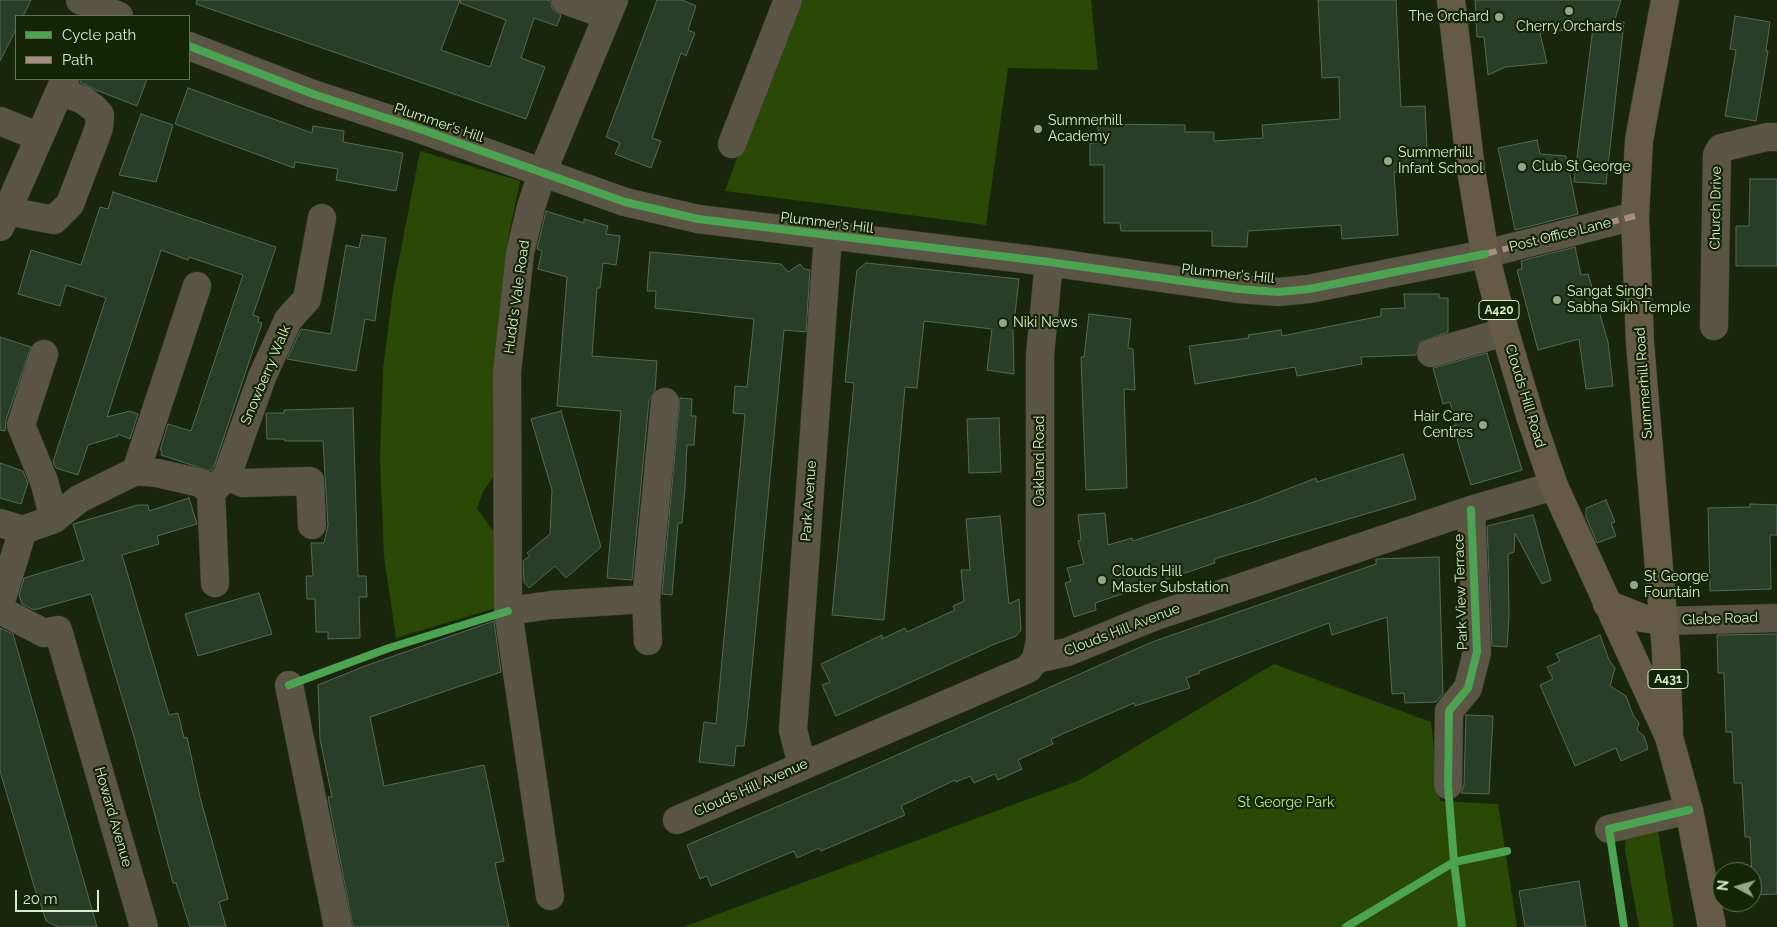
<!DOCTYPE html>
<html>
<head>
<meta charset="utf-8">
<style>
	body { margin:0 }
	#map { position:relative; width:1777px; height:927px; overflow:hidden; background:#19260c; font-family:Raleway,sans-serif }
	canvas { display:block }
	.legend { position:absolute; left:15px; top:15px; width:175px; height:65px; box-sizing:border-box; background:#142405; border:1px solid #637454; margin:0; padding:6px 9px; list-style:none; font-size:15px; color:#d9eccb }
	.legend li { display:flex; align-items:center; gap:10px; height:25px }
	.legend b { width:25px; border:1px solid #637454 }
	.north { position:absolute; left:1712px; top:862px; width:50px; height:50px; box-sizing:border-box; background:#142405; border:1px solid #637454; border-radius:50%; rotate:276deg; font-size:14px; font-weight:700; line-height:20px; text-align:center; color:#d9eccb }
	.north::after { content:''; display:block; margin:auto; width:18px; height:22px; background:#96a788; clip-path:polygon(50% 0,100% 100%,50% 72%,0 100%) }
	.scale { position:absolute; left:15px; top:890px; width:84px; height:22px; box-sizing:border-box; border:2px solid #d9eccb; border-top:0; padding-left:6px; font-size:15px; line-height:18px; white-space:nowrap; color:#d9eccb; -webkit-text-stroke:4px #142405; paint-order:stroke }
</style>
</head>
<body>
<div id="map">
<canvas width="1777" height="927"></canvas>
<ul class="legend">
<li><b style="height:6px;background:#4ca352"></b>Cycle path</li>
<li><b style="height:6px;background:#a88b81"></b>Path</li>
</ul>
<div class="north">N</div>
<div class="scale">20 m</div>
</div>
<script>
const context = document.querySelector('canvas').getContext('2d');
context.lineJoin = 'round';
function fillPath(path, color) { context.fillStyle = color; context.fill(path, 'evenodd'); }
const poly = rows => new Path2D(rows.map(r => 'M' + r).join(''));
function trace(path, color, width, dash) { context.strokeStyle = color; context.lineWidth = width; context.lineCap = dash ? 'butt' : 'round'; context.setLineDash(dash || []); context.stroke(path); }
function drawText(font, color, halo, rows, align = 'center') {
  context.font = font + ' Raleway,sans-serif'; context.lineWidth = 4.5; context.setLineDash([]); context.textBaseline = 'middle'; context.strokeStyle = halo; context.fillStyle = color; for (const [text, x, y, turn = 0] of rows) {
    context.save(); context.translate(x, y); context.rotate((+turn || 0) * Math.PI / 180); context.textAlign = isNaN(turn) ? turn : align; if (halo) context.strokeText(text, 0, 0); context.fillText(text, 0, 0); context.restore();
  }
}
const green = poly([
	[797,0,1091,0,1098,70,1008,68,986,225,725,191,783,32],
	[420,151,520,181,508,239,495,370,494,476,483,492,477,509,495,533,499,607,396,638,384,556,380,458,383,369,393,290],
	[1274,664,1431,722,1440,801,1498,804,1517,927,683,927,1080,780],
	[1658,831,1674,927,1639,927,1625,850,1626,836]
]);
const building = poly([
	[0,0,31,0,23,16,16,16,16,29,0,61,0,0],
	[197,0,460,0,441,50,490,67,506,20,460,3,460,0,547,0,550,1,553,10,561,15,557,26,534,18,521,58,545,67,526,119,196,4,197,0],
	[657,0,682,0,696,6,688,30,695,33,686,56,681,53,652,138,661,141,651,168,615,154,620,143,606,137,657,0],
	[1318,0,1396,0,1401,107,1425,106,1428,169,1394,172,1398,235,1342,239,1341,225,1248,231,1247,247,1212,246,1212,231,1121,231,1120,223,1104,223,1104,165,1090,165,1090,143,1098,143,1098,124,1185,125,1185,132,1214,132,1214,141,1263,138,1262,125,1340,119,1339,77,1322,78,1318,0],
	[1475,0,1621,0,1614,22,1624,22,1606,184,1574,182,1593,27,1540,33,1547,63,1505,67,1488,75,1484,37,1477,37,1475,0],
	[1735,16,1770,22,1766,51,1768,51,1756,121,1725,116,1736,50,1730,49,1735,16],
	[80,79,147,79,137,106,96,90,80,82,80,79],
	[188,88,312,133,313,126,344,131,343,142,403,153,396,191,336,180,338,169,295,162,294,168,175,124,188,88],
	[141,114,173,125,156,182,119,175,141,114],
	[1537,140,1540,154,1566,156,1578,214,1515,230,1498,148,1537,140],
	[1750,179,1777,179,1777,266,1736,266,1736,226,1749,226,1750,179],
	[113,192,276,247,253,315,259,317,258,322,262,323,214,467,210,471,161,455,162,451,160,450,168,424,191,431,243,275,189,257,188,260,161,250,107,417,130,411,138,414,130,439,118,434,118,436,88,445,78,475,56,468,53,462,106,298,66,285,60,306,18,294,31,250,81,265,100,207,108,209,113,192],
	[546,211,584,223,584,219,608,226,606,234,620,236,616,265,603,263,600,288,597,288,592,356,657,361,655,391,649,400,632,580,607,578,621,411,557,406,567,277,538,269,542,251,537,249,546,211],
	[362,235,386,238,375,321,365,319,356,371,287,359,301,329,331,334,346,245,359,248,362,235],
	[1575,247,1581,275,1588,274,1599,311,1608,342,1613,386,1586,389,1579,339,1538,350,1517,270,1522,269,1521,261,1575,247],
	[650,252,781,264,788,272,800,264,804,269,810,270,806,332,784,330,747,720,744,746,736,746,734,766,699,762,704,722,716,724,745,414,733,413,735,386,747,387,754,319,655,308,656,291,647,291,650,252],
	[866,263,1019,279,1013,331,1014,374,987,370,992,329,924,321,917,388,905,387,884,620,832,615,854,383,845,382,852,311,857,270,866,263],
	[1404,294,1439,294,1439,298,1448,298,1448,332,1420,342,1416,355,1361,357,1362,364,1297,376,1295,367,1195,384,1189,346,1249,338,1248,335,1281,330,1282,336,1381,316,1381,309,1405,308,1404,294],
	[1089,314,1131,319,1128,348,1133,349,1135,390,1124,389,1127,488,1086,490,1081,357,1084,357,1089,314],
	[0,337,31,347,6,420,5,431,0,430,0,337],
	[1487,353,1522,470,1471,485,1453,426,1456,425,1450,402,1443,404,1433,368,1487,353],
	[680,398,692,399,691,416,696,416,694,445,687,445,685,488,682,523,678,523,672,595,662,594,680,398],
	[353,408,358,576,366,576,367,597,359,597,360,638,328,639,328,632,316,632,315,599,307,599,306,576,313,576,311,543,324,543,328,525,323,441,285,441,284,439,267,439,266,413,284,413,284,410,353,408],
	[561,411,601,547,566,578,555,566,529,588,524,582,523,561,530,556,527,553,550,534,552,490,531,419,561,411],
	[999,418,1001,472,969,473,967,419,999,418],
	[1403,454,1416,499,1214,559,1215,563,1095,603,1096,610,1074,617,1065,583,1071,581,1067,568,1084,564,1078,541,1081,540,1078,515,1105,513,1108,545,1132,538,1133,541,1254,502,1316,478,1317,482,1403,454],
	[0,463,23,471,28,483,21,504,0,498,0,463],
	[189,498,197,524,157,536,159,544,122,555,169,715,178,713,184,738,187,737,200,797,228,899,219,902,226,927,190,927,176,883,173,883,134,737,91,594,34,610,22,604,19,595,24,578,84,560,73,524,138,505,148,505,149,511,189,498],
	[1606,500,1615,522,1611,523,1616,536,1597,543,1586,517,1586,508,1606,500],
	[1750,504,1777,505,1777,535,1770,535,1771,589,1710,591,1708,508,1750,507,1750,504],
	[1533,515,1551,580,1542,584,1515,533,1514,552,1508,554,1509,616,1507,647,1492,646,1487,526,1533,515],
	[1000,516,1009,604,1019,599,1021,630,1016,636,995,644,836,716,822,685,830,682,821,664,882,635,882,639,905,628,907,632,955,610,953,606,964,601,961,570,970,570,966,519,1000,516],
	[1439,557,1443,694,1436,702,1405,703,1404,693,1392,694,1387,617,1332,635,1329,623,1199,671,1200,673,1186,678,1190,688,1135,706,1134,703,1051,739,1053,744,1018,760,1022,769,998,780,995,774,974,783,970,776,956,782,955,780,901,806,905,815,821,851,819,848,797,858,794,851,711,886,707,876,700,879,687,845,863,770,1152,642,1376,564,1376,559,1439,557],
	[259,593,272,634,198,656,185,614,259,593],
	[494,621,501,672,370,717,384,786,484,765,504,861,495,863,509,927,353,927,328,797,332,797,320,739,318,685,365,666,494,621],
	[0,628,13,634,97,927,58,927,46,921,40,902,39,903,0,771,0,628],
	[1777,634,1777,894,1753,895,1750,837,1745,837,1742,783,1734,783,1732,732,1726,732,1724,673,1718,673,1717,635,1777,634],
	[1600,635,1609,660,1615,668,1610,686,1626,696,1633,715,1639,723,1637,730,1644,736,1648,749,1621,761,1616,748,1575,766,1540,685,1553,679,1547,667,1560,661,1556,654,1600,635],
	[1466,715,1493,716,1489,794,1461,793,1464,785,1466,715],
	[1579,881,1586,927,1525,927,1519,891,1579,881]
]);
const minor = poly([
	[80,0,119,16],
	[565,0,607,15],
	[189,46,313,94,420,129,625,202,698,219,1049,262,1239,289,1278,292,1309,289,1485,254,1635,216],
	[0,121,39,137],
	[732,144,788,0],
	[7,211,54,220,70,204,99,128,100,115,94,108,83,100,60,91],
	[0,227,65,79],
	[1714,326,1717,155,1721,148,1767,137,1777,137],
	[1431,353,1505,332],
	[44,354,21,425,44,481,54,519],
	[136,471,197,286],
	[227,476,243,483,310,481,312,525],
	[211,492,215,583],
	[0,523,23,530,54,519,79,499,136,471,157,473,201,483,211,492,227,476,262,377,288,320,307,299,322,218],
	[646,599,665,402],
	[0,604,23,530],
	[0,610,44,633,58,630,144,927],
	[508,611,551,605,646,599,648,641],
	[1663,621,1777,618],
	[1036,659,1040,641,1040,355,1049,262],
	[289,685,338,927],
	[802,765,793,730,828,236],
	[1448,785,1449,711,1468,688,1477,652,1471,510],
	[677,820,1028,669,1036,659,1067,652,1153,617,1471,510,1554,486],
	[1609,829,1689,810],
	[550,896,508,611,507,372,520,253,531,207,542,173,614,0]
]);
const major = poly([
	[1451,0,1471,170,1485,254,1505,332,1530,416,1554,486,1669,737,1689,810,1712,927],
	[1665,0,1639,140,1635,216,1640,343,1666,651,1669,730],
	[1607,604,1642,618,1663,621]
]);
const quiet = poly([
	[1485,254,1635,216]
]);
const cycleway = poly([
	[189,46,313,94,420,129,625,202,698,219,1049,262,1239,289,1278,292,1309,289,1485,254],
	[289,685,389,648,508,611],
	[1346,927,1454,862,1507,851],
	[1462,927,1454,862,1448,785,1449,711,1468,688,1477,652,1471,510],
	[1624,927,1609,829,1689,810]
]);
const markers = [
	[1569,11,5,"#96a788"],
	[1499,17,5,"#96a788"],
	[1038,129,5,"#96a788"],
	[1388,161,5,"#96a788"],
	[1522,167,5,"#96a788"],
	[1557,300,5,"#96a788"],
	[1003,323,5,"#96a788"],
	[1483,425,5,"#96a788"],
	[1102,580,5,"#96a788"],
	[1634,585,5,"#96a788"]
];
const shields = [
	[1499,310,40],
	[1668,679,40]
];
const shieldNames = [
	["A420",1499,310],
	["A431",1668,679]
];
const poiNames = [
	["The Orchard",1489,17,"right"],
	["Cherry Orchards",1569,27,"center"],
	["Summerhill",1048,121],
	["Academy",1048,137],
	["Summerhill",1398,153],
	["Infant School",1398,169],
	["Club St George",1532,167],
	["Sangat Singh",1567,292],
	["Sabha Sikh Temple",1567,308],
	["Niki News",1013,323],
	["Hair Care",1473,417,"right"],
	["Centres",1473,433,"right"],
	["Clouds Hill",1112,572],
	["Master Substation",1112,588],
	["St George",1644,577],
	["Fountain",1644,593]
];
const streetNames = [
	["Plummer's Hill",439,123,19],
	["Church Drive",1716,208,-89],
	["Plummer's Hill",827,223,7],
	["Post Office Lane",1560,235,-14],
	["Plummer's Hill",1228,274,6],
	["Hudd's Vale Road",517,297,-82],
	["Snowberry Walk",266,375,-67],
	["Summerhill Road",1644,383,-94],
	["Clouds Hill Road",1525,396,73],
	["Oakland Road",1040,461,-90],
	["Park Avenue",809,501,-86],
	["Park View Terrace",1461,592,-92],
	["Glebe Road",1720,619,-2],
	["Clouds Hill Avenue",1122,630,-21],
	["Clouds Hill Avenue",751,788,-24],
	["Howard Avenue",113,817,74]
];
const parkNames = [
	["St George Park",1286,803]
];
fillPath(green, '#2a4905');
fillPath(building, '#293e29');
trace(building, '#576a55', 1);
trace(minor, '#343f28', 29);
trace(major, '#343f28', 29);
trace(minor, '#5b5545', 28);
trace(major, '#645a46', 28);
trace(quiet, '#a88b81', 6, [12, 6]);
trace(cycleway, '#4ca352', 8);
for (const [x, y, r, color] of markers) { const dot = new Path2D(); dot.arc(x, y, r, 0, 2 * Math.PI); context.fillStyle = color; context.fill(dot); trace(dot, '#142405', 2); }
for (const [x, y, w] of shields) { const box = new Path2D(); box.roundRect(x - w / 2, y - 9.5, w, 19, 4); context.fillStyle = '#142405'; context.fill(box); trace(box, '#d9eccb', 1); }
drawText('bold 12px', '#d9eccb', null, shieldNames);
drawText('14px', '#d9eccb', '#142405', poiNames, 'left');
drawText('14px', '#d9eccb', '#142405', streetNames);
drawText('14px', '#b0f277', '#142405', parkNames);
</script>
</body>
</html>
